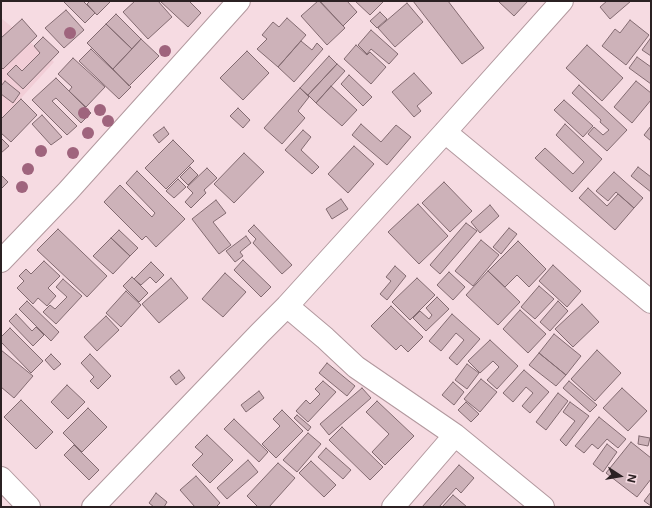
<!DOCTYPE html>
<html>
<head>
<meta charset="utf-8">
<style>
	body { margin:0 }
	#map { position:relative; width:652px; height:508px; overflow:hidden; background:#f6dbe2; font-family:Inter,sans-serif }
	canvas { display:block }
	.frame { position:absolute; inset:0; border:2px solid #2b2123; pointer-events:none }
	.north { position:absolute; left:600px; top:456px; width:40px; height:40px; -webkit-text-stroke:3px #f6dbe2; paint-order:stroke; rotate:102deg; font-size:11px; font-weight:700; line-height:16px; text-align:center; color:#2b2123 }
	.north::after { content:''; display:block; margin:auto; width:14px; height:18px; background:#2b2123; clip-path:polygon(50% 0,100% 100%,50% 72%,0 100%) }
</style>
</head>
<body>
<div id="map">
<canvas width="652" height="508"></canvas>
<div class="frame"></div>
<div class="north">N</div>
</div>
<script>
const context = document.querySelector('canvas').getContext('2d');
context.lineJoin = 'round';
function fillPath(path, color) { context.fillStyle = color; context.fill(path, 'evenodd'); }
const poly = rows => new Path2D(rows.map(r => 'M' + r).join(''));
function trace(path, color, width, dash) { context.strokeStyle = color; context.lineWidth = width; context.lineCap = dash ? 'butt' : 'round'; context.setLineDash(dash || []); context.stroke(path); }
const built = poly([
	[1,18,54,62,13,107,1,118]
]);
const building = poly([
	[63,1,83,1,95,13,85,23,63,1],
	[90,1,111,1,97,15,87,4,90,1],
	[135,1,158,1,172,17,148,39,123,12,135,1],
	[160,1,189,1,201,13,188,27,160,1],
	[318,1,319,1,345,28,327,45,301,16,318,1],
	[320,1,347,1,357,12,343,26,320,1],
	[355,1,384,1,370,15,355,1],
	[413,1,448,1,484,48,462,64,413,1],
	[498,1,528,1,514,16,498,1],
	[607,1,631,1,610,19,600,7,607,1],
	[407,3,423,22,395,47,378,28,407,3],
	[66,10,84,30,64,48,45,28,66,10],
	[380,12,387,19,377,28,370,21,380,12],
	[116,14,141,39,132,49,106,24,116,14],
	[287,18,306,35,278,67,257,49,267,39,262,35,273,22,279,27,287,18],
	[22,19,37,36,3,69,1,67,1,38,22,19],
	[630,20,649,35,626,65,602,46,615,29,620,33,630,20],
	[106,24,132,49,113,69,87,43,106,24],
	[371,30,398,54,389,64,371,49,367,54,358,45,371,30],
	[43,37,59,52,23,89,7,74,16,65,22,71,40,53,34,46,43,37],
	[141,39,159,56,129,86,113,69,141,39],
	[650,39,651,40,651,56,642,50,650,39],
	[301,41,312,50,317,43,323,49,294,82,278,67,301,41],
	[356,45,367,55,370,52,386,67,371,84,344,59,356,45],
	[587,45,623,78,602,101,566,68,587,45],
	[91,49,131,87,119,99,79,61,91,49],
	[247,51,269,73,243,100,220,78,247,51],
	[329,56,337,64,308,95,300,88,329,56],
	[637,57,651,67,651,84,629,68,637,57],
	[73,58,105,87,86,107,69,91,72,87,58,74,73,58],
	[337,64,345,71,316,103,308,95,337,64],
	[414,73,432,93,417,106,421,111,414,117,392,92,414,73],
	[349,75,372,97,363,106,341,84,349,75],
	[56,78,91,113,81,123,56,98,52,101,77,126,67,135,32,100,56,78],
	[5,81,20,93,13,103,1,94,1,86,5,81],
	[636,81,651,93,651,100,632,123,614,107,636,81],
	[579,85,627,130,607,151,588,134,594,127,603,135,609,130,600,122,601,120,572,93,579,85],
	[331,86,357,110,342,126,316,103,331,86],
	[300,88,309,97,298,111,305,118,282,144,264,128,300,88],
	[21,99,37,115,11,142,1,133,1,119,21,99],
	[564,100,593,126,583,137,554,110,564,100],
	[238,108,250,120,243,128,230,116,238,108],
	[42,115,62,137,51,145,32,124,42,115],
	[361,124,381,142,396,125,411,137,387,165,352,135,361,124],
	[565,124,602,159,572,192,535,158,545,148,573,174,584,162,556,135,565,124],
	[651,126,651,141,644,135,651,126],
	[164,127,169,134,159,143,153,135,164,127],
	[303,130,311,137,301,150,319,167,312,174,285,150,303,130],
	[1,138,9,146,1,153,1,138],
	[173,140,194,161,166,189,145,168,173,140],
	[354,146,374,164,348,193,328,174,354,146],
	[244,153,264,172,234,203,214,184,244,153],
	[190,167,198,175,188,185,180,177,190,167],
	[638,167,651,177,651,192,631,176,638,167],
	[207,168,217,178,204,190,206,193,191,208,185,202,193,193,187,187,207,168],
	[137,171,185,219,156,247,146,236,142,240,104,202,120,185,152,217,155,213,126,183,137,171],
	[614,172,643,198,634,208,616,192,608,201,596,191,614,172],
	[1,175,8,182,1,189,1,175],
	[178,179,186,187,174,198,166,191,178,179],
	[444,182,472,211,450,232,422,203,444,182],
	[588,188,607,206,618,194,634,208,615,230,579,198,588,188],
	[341,199,348,209,332,219,326,209,341,199],
	[216,200,226,213,213,222,231,245,219,254,192,219,216,200],
	[418,204,448,236,419,264,388,232,418,204],
	[490,205,499,216,480,233,471,222,490,205],
	[466,223,477,231,440,274,430,265,466,223],
	[254,225,292,265,282,274,253,243,256,239,248,231,254,225],
	[509,228,517,234,501,254,493,247,509,228],
	[58,229,107,276,87,297,37,250,58,229],
	[119,230,138,248,130,256,111,238,119,230],
	[246,236,251,243,240,252,243,256,235,262,226,251,246,236],
	[111,238,130,256,113,274,93,256,111,238],
	[481,240,499,255,473,286,455,271,481,240],
	[518,241,546,269,529,287,517,275,505,287,488,271,518,241],
	[243,260,271,287,261,297,234,270,243,260],
	[44,261,60,276,48,288,56,296,47,306,38,298,33,304,17,288,24,281,19,276,26,269,31,274,44,261],
	[151,262,164,275,156,283,150,277,141,285,134,279,151,262],
	[553,265,581,291,567,307,539,281,553,265],
	[395,266,406,276,387,300,380,294,391,281,386,277,395,266],
	[488,271,520,302,498,325,466,295,488,271],
	[449,272,465,287,453,300,437,285,449,272],
	[225,273,246,292,223,317,202,299,225,273],
	[132,277,148,293,139,302,123,286,132,277],
	[171,278,188,298,159,323,142,304,171,278],
	[417,278,435,295,410,320,392,302,417,278],
	[63,279,82,296,56,324,43,312,50,305,55,309,67,297,56,287,63,279],
	[539,286,554,299,535,319,521,307,539,286],
	[126,291,141,305,121,327,106,313,126,291],
	[437,297,449,309,426,331,413,318,420,311,429,319,432,315,426,308,437,297],
	[27,301,59,332,51,341,19,309,27,301],
	[558,301,568,311,550,331,540,322,558,301],
	[582,304,599,322,573,347,555,329,582,304],
	[391,306,423,337,408,352,401,345,396,350,371,326,391,306],
	[520,310,546,334,528,353,503,329,520,310],
	[16,314,32,331,36,327,44,335,33,346,9,321,16,314],
	[452,314,480,339,457,365,449,358,464,340,456,333,441,351,429,341,452,314],
	[106,316,119,330,97,351,84,337,106,316],
	[10,328,43,361,31,373,1,342,1,337,10,328],
	[554,334,581,356,566,375,539,353,554,334],
	[490,340,518,366,497,389,487,380,499,367,493,361,480,373,468,361,490,340],
	[1,350,33,376,14,398,1,387,1,350],
	[597,350,621,373,595,401,571,379,597,350],
	[539,353,566,375,556,386,529,365,539,353],
	[51,354,61,364,54,370,45,360,51,354],
	[90,354,111,376,98,389,90,381,94,377,81,363,90,354],
	[327,363,355,386,347,396,319,373,327,363],
	[467,364,479,373,467,389,455,380,467,364],
	[179,370,185,378,176,385,170,377,179,370],
	[524,370,549,392,530,413,522,406,533,393,526,387,513,402,503,393,524,370],
	[481,379,497,392,480,412,464,399,481,379],
	[323,381,336,392,308,422,296,411,306,400,310,404,320,394,315,389,323,381],
	[569,381,597,405,590,412,563,388,569,381],
	[453,382,464,392,454,405,442,395,453,382],
	[67,385,85,402,68,419,51,402,67,385],
	[362,388,371,398,329,435,320,424,362,388],
	[622,388,647,411,628,431,603,408,622,388],
	[259,391,264,398,246,412,241,405,259,391],
	[558,393,568,401,546,430,536,422,558,393],
	[21,400,53,432,36,449,4,417,21,400],
	[377,401,414,436,385,465,372,452,389,434,366,412,377,401],
	[466,402,479,414,471,422,458,410,466,402],
	[570,402,589,416,566,446,560,440,575,421,563,412,570,402],
	[88,408,107,427,82,452,63,433,88,408],
	[282,410,303,431,276,458,262,444,280,426,273,419,282,410],
	[297,415,311,427,308,431,294,418,297,415],
	[599,417,626,439,618,448,607,439,598,449,592,444,584,453,575,446,599,417],
	[234,419,268,452,259,462,224,429,234,419],
	[342,427,383,467,370,480,329,440,342,427],
	[308,433,321,444,297,472,283,460,308,433],
	[207,435,233,460,210,483,192,465,203,454,195,447,207,435],
	[639,436,650,438,648,446,638,444,639,436],
	[631,442,651,458,651,479,637,497,606,473,631,442],
	[607,444,617,452,603,472,593,464,607,444],
	[74,445,99,470,89,480,64,455,74,445],
	[326,448,351,470,343,479,318,457,326,448],
	[248,460,258,472,227,499,217,488,248,460],
	[311,461,336,485,324,497,299,473,311,461],
	[278,463,295,478,269,507,258,507,247,496,278,463],
	[459,465,474,478,461,493,456,488,439,507,422,507,459,465],
	[196,476,220,503,216,507,195,507,180,490,196,476],
	[651,492,651,506,644,501,651,492],
	[156,493,167,502,164,507,154,507,149,503,156,493],
	[453,495,467,507,442,507,453,495]
]);
const minor = poly([
	[445,132,651,302],
	[1,261,68,191,239,1],
	[287,306,325,338,356,367,455,435,543,507],
	[1,478,29,507],
	[93,507,260,333,287,306,445,132,562,1],
	[393,507,455,435]
]);
const trees = [
	[70,33],
	[165,51],
	[100,110],
	[84,113],
	[108,121],
	[88,133],
	[41,151],
	[73,153],
	[28,169],
	[22,187]
];
fillPath(built, '#f2ced7');
fillPath(building, '#cdb2b9');
trace(building, '#826a70', 1);
trace(minor, '#b2989e', 24);
trace(minor, '#fff', 22);
context.fillStyle = '#9f647d';
for (const [x, y] of trees) { context.beginPath(); context.arc(x, y, 6, 0, 2 * Math.PI); context.fill(); }
</script>
</body>
</html>
